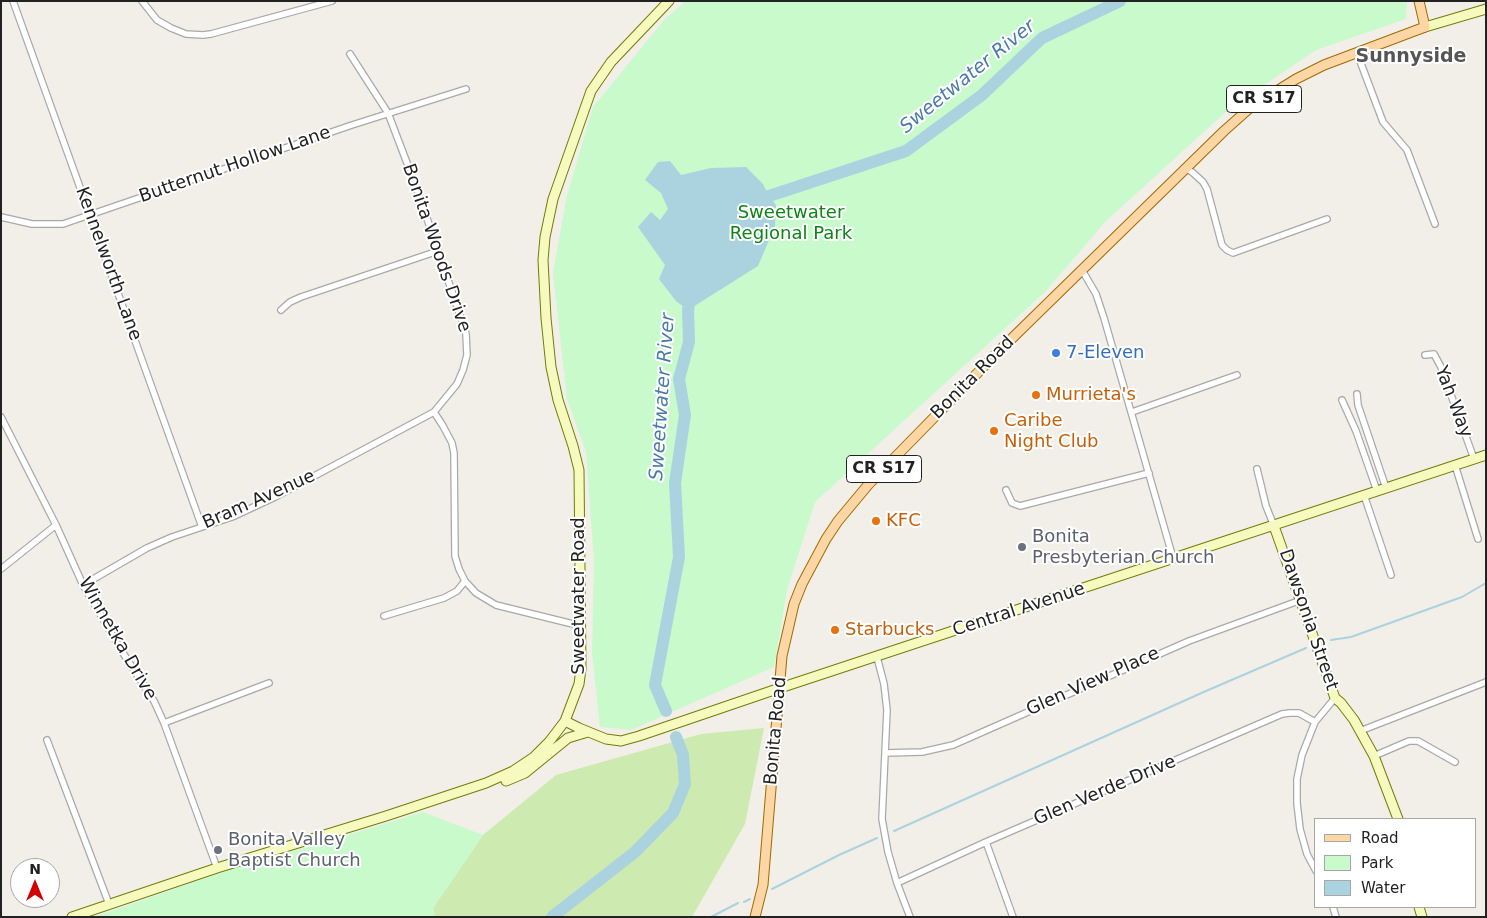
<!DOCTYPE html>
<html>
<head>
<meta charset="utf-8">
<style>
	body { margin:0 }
	#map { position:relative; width:1487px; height:918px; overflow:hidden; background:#f2efe9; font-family:"DejaVu Sans",sans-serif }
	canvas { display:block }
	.frame { position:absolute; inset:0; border:2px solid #222; pointer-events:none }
	.legend { position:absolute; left:1314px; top:818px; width:162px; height:90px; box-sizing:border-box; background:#fff; border:1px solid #a7a7a7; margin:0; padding:6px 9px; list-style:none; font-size:15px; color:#222 }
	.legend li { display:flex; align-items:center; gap:10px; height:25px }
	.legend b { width:25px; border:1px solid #a7a7a7 }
	.north { position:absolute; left:10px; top:858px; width:50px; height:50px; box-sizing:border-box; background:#fff; border:1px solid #a7a7a7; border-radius:50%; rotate:0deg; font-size:14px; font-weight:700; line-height:20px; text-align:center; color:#222 }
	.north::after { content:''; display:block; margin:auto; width:18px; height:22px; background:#d40000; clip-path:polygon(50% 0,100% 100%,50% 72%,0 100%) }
</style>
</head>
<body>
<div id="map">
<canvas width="1487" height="918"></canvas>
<div class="frame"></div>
<ul class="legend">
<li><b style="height:6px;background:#fcd6a4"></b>Road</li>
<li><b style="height:14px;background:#c8facc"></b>Park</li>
<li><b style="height:14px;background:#aad3df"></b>Water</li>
</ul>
<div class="north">N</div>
</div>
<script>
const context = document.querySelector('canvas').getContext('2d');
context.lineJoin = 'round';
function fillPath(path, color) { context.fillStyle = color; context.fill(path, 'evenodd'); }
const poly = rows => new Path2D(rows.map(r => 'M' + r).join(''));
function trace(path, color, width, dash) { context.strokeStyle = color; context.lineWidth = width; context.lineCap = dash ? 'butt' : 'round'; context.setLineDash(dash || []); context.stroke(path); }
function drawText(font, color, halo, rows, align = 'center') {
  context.font = font + ' "DejaVu Sans",sans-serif'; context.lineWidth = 4; context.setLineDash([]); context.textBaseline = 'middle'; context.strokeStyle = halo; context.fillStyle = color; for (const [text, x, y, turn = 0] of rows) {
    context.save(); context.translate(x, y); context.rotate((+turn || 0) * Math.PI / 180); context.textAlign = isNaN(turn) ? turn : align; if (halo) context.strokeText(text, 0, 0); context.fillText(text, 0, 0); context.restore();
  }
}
const grass = poly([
	[764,728,745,824,692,917,435,917,433,908,483,835,556,775,701,734]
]);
const park = poly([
	[686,1,1407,1,1406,19,1316,50,1230,108,1105,222,1046,291,815,502,787,590,774,667,631,730,600,727,592,653,594,562,586,452,567,399,553,273,567,195,593,107,664,20],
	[423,812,483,835,433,908,435,917,94,917,240,866,312,846]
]);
const water = poly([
	[670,161,681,175,711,168,746,167,763,184,769,196,776,205,775,226,758,266,688,310,676,301,659,279,665,265,638,227,651,212,660,220,668,209,661,193,645,180,658,162]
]);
const stream = poly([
	[1331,640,1351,637,1462,597,1486,583],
	[894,831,1206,691,1306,648],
	[772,889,839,855,877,838],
	[744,902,750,899],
	[711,917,738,903]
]);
const river = poly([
	[754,206,769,196,906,151,982,95,1042,38,1120,1],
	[666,711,655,685,679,557,675,483,685,415,679,379,689,342,688,310,691,294],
	[552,917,635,852,673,813,685,784,683,755,676,737]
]);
const street = poly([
	[13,1,202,527],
	[142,1,157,20,171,28,186,34,203,35,211,34,332,1],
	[1357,53,1383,122,1407,150,1435,224],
	[1187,169,1192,172,1203,182,1207,189,1222,245,1227,250,1233,253,1327,219],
	[1,217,32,224,63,224,352,125,466,89],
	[1082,270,1096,294,1104,318,1173,558],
	[281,310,290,302,301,297,438,251],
	[1425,355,1434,354,1441,367,1474,459],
	[1357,394,1358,405,1386,488],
	[1342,400,1356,431,1377,491],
	[434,412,443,426,452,443,454,453,455,556,459,569,465,581,476,593,496,605,581,626],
	[1132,412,1237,375],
	[1,417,56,525,83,585,123,653,154,701,164,723,217,868],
	[1455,465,1478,539],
	[1257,469,1266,506,1274,526],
	[1006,490,1012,503,1020,506,1149,473],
	[1364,495,1391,575],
	[1,569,56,525],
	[83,585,147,548,172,537,232,517,275,497,434,412,457,384,463,370,467,355,466,334,463,324,418,192,388,113,350,54],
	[384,616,444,598,457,591,465,581],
	[877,657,884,684,887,710,882,819,888,852,897,883,910,917],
	[164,723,269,683],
	[1360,731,1486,682],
	[47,740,109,904],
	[885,753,922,752,953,745,1189,641,1301,600],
	[1374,756,1409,741,1418,741,1455,762],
	[986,842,1013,917],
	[1316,871,1307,854,1300,829,1297,803,1297,779,1302,755,1315,722,1335,698],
	[897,883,986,842,1282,714,1290,713,1299,713,1315,722],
	[1333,907,1336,917]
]);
const secondary = poly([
	[1425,27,1486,9],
	[1274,526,1335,698,1341,703,1354,720,1374,756,1398,819],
	[565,721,579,728,606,739,621,741,639,736,780,688,1486,455],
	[506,781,525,773,568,738,588,732],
	[1419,907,1422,917],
	[72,917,217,868,386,816,486,783,513,771,534,757,549,742,565,721,579,684,581,669,579,470,573,446,558,400,551,367,546,318,543,260,545,237,553,199,591,91,611,62,669,1]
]);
const primary = poly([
	[755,917,763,885,782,656,794,604,802,584,826,539,838,521,868,485,997,353,1224,131,1251,107,1296,79,1324,65,1425,27,1419,1]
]);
const markers = [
	[1056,353,5,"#3f7fe0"],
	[1036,395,5,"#e8710a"],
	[994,431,5,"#e8710a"],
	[876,521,5,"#e8710a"],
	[1022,547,5,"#6b7280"],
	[835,630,5,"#e8710a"],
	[218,850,5,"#6b7280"]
];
const shields = [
	[1264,99,75],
	[884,469,75]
];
const shieldNames = [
	["CR S17",1264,99],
	["CR S17",884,469]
];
const streetNames = [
	["Butternut Hollow Lane",235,165,-19],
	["Bonita Woods Drive",436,248,71],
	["Kennelworth Lane",108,264,70],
	["Bonita Road",973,378,-45],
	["Yah Way",1453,402,69],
	["Bram Avenue",259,500,-24],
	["Sweetwater Road",579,596,-90],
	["Central Avenue",1019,610,-18],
	["Dawsonia Street",1308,620,71],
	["Winnetka Drive",117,639,60],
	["Glen View Place",1093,682,-24],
	["Bonita Road",776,731,-85],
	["Glen Verde Drive",1105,791,-23]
];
const parkNames = [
	["Sweetwater",791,213],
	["Regional Park",791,234]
];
const shopNames = [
	["7-Eleven",1066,353]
];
const foodNames = [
	["Murrieta's",1046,395],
	["Caribe",1004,421],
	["Night Club",1004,442],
	["KFC",886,521],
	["Starbucks",845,630]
];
const worshipNames = [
	["Bonita",1032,537],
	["Presbyterian Church",1032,558],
	["Bonita Valley",228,840],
	["Baptist Church",228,861]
];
const neighbourhoodNames = [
	["Sunnyside",1411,57]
];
const waterNames = [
	["Sweetwater River",968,77,-39],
	["Sweetwater River",663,397,-86]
];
fillPath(grass, '#cdebb0');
fillPath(park, '#c8facc');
fillPath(water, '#aad3df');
trace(stream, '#aad3df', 2);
trace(river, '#aad3df', 12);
trace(street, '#a9a9a9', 8);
trace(secondary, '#707d05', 11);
trace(primary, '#a06b00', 11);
trace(street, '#fff', 5.5);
trace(secondary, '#f7fabf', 9);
trace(primary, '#fcd6a4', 9);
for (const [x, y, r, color] of markers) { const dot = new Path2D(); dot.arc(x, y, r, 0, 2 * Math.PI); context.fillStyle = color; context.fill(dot); trace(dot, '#fff', 2); }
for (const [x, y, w] of shields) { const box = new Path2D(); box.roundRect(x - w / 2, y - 13.5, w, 27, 4); context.fillStyle = '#fff'; context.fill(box); trace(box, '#222', 1); }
drawText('bold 16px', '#222', null, shieldNames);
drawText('18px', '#222', '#fff', streetNames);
drawText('18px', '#0c8416', '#fff', parkNames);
drawText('18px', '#366cbe', '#fff', shopNames, 'left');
drawText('18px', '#c56008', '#fff', foodNames, 'left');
drawText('18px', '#5b616d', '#fff', worshipNames, 'left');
drawText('bold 19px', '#555', '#fff', neighbourhoodNames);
drawText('italic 19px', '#4a7aab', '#fff', waterNames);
</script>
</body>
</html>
